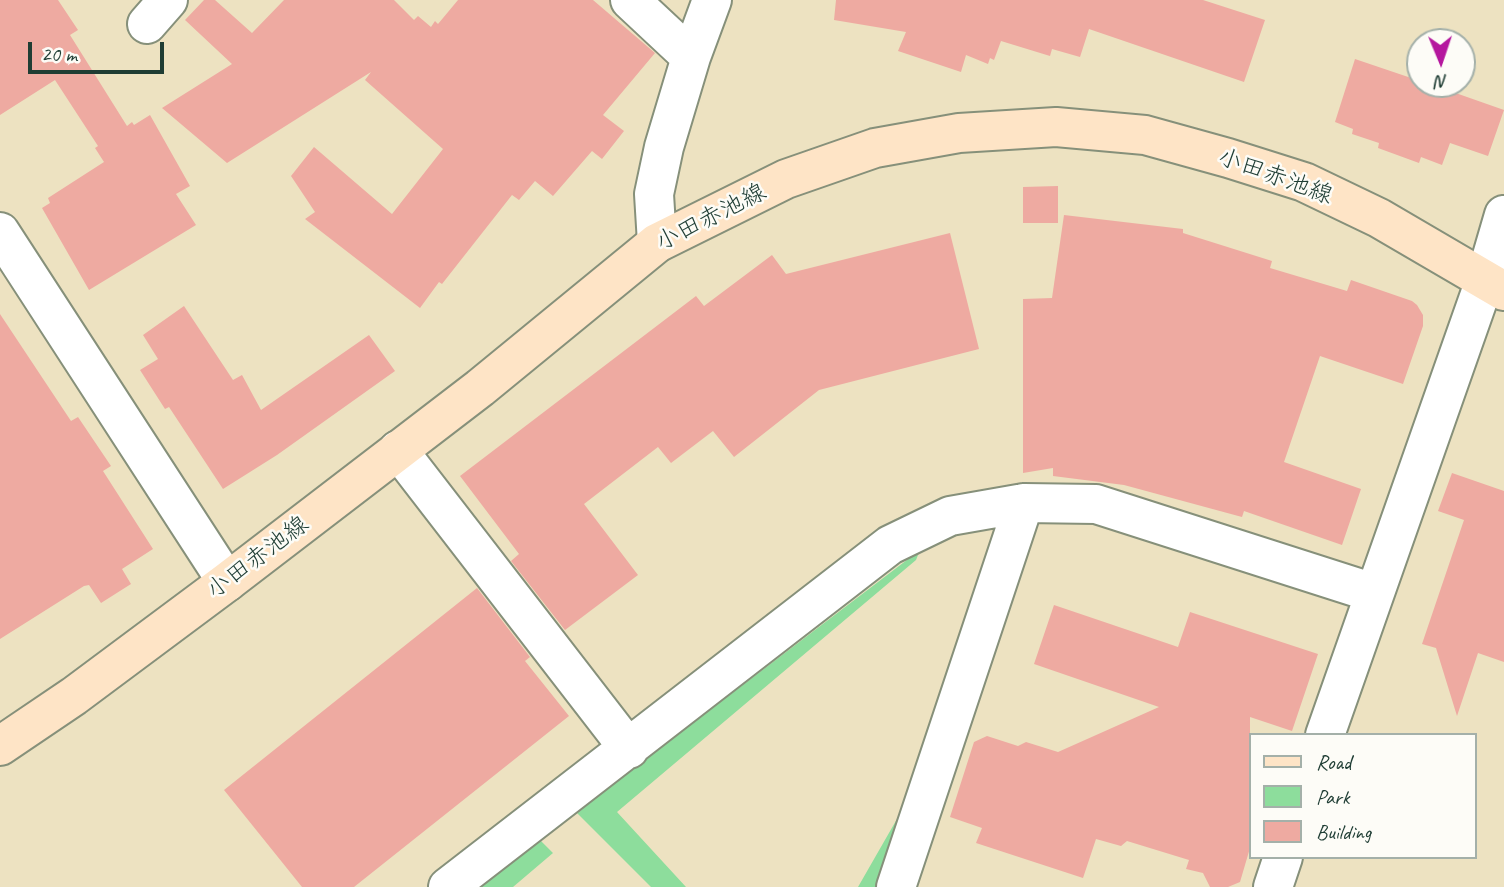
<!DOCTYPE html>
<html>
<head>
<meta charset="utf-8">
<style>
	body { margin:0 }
	#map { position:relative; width:1504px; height:887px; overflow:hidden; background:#ede2c1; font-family:Caveat,sans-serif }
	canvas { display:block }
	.legend { position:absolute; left:1249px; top:733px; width:228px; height:126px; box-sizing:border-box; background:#fdfcf7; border:2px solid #a4b0a9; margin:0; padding:9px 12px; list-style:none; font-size:21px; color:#1f3d34 }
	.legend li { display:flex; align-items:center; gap:14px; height:35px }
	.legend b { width:35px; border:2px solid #a4b0a9 }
	.north { position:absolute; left:1406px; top:28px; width:70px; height:70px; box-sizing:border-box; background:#fdfcf7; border:2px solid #a4b0a9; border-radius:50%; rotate:178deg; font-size:19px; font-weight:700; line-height:28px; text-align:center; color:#1f3d34 }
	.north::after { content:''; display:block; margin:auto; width:24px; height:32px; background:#b5179e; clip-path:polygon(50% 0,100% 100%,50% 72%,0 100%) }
	.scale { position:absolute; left:28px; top:42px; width:136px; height:32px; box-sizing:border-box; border:4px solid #1f3d34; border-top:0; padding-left:9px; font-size:21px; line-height:24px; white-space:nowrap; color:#1f3d34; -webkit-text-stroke:5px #fdfcf7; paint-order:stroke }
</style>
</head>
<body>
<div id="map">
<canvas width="1504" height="887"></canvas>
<ul class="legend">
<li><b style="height:9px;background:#fee4c6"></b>Road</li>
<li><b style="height:19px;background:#8ddd9c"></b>Park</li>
<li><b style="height:19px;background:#eeaaa1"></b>Building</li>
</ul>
<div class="north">N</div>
<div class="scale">20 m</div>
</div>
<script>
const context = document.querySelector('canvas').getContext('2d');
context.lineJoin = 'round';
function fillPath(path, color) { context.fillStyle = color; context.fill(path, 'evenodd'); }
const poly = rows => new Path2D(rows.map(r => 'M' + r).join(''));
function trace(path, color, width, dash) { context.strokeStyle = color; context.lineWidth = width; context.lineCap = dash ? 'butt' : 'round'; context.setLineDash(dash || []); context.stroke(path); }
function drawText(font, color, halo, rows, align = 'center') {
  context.font = font + ' Caveat,"Klee One",sans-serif'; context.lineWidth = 5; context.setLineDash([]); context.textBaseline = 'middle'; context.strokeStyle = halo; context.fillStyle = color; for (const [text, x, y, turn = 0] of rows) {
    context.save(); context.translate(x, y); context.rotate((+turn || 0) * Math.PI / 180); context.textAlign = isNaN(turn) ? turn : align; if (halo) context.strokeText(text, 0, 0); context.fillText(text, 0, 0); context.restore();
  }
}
const green = poly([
	[920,550,916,560,617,812,686,887,651,887,576,812],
	[905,805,877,887,858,887],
	[541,841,553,853,513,887,479,887]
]);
const building = poly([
	[0,0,58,0,78,30,70,35,127,126,132,122,134,125,150,115,190,186,176,194,196,225,89,290,42,208,50,203,48,198,104,162,95,148,98,146,55,80,0,115],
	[204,0,215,0,252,33,284,0,394,0,414,20,418,16,431,27,435,21,438,24,458,0,593,0,655,53,603,115,624,131,602,159,592,151,553,196,535,181,519,200,512,195,442,284,439,282,420,308,305,219,315,212,291,176,314,147,392,214,443,149,365,80,371,72,227,163,162,108,232,64,185,20],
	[836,0,1203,0,1265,20,1244,82,1089,29,1080,57,1052,49,1050,56,1001,41,994,60,990,58,988,64,966,55,961,72,898,51,906,32,834,20],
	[1355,59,1420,81,1420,84,1430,84,1504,110,1488,156,1450,143,1442,165,1421,157,1419,163,1378,148,1379,143,1352,134,1353,129,1335,122],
	[1058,186,1058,223,1023,223,1023,187],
	[1064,215,1183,229,1183,233,1272,261,1270,268,1347,291,1351,280,1412,301,1417,305,1423,315,1423,326,1403,384,1320,356,1284,462,1361,489,1342,545,1244,511,1242,517,1124,485,1053,476,1053,468,1023,473,1023,299,1052,298],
	[950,233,979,349,819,390,734,457,713,431,671,463,658,447,584,504,638,575,565,630,511,561,519,554,460,476,696,296,704,306,772,255,786,274],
	[184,306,233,380,242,375,261,410,369,335,395,371,277,455,223,489,169,407,165,409,140,370,158,359,143,335],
	[0,314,71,421,78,417,111,466,103,471,153,549,122,569,131,584,101,603,89,585,84,586,0,639],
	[1452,473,1504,491,1504,662,1478,653,1457,716,1436,648,1422,644,1464,520,1438,511],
	[477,588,530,657,525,661,569,716,354,887,302,887,224,790],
	[1054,605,1178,647,1190,612,1318,654,1292,731,1250,717,1250,848,1240,882,1228,887,1210,887,1203,873,1186,869,1189,860,1127,841,1121,846,1096,839,1083,878,976,843,982,828,950,817,974,742,987,736,1018,746,1026,742,1058,752,1159,707,1034,664]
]);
const street = poly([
	[630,0,691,57],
	[147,24,168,0],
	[0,232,227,582],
	[657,243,654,194,664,147,691,57,712,0],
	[398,450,629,749],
	[1325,735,1485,280,1504,215],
	[448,887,890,545,950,516,1024,503,1096,504,1374,593],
	[896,887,1024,503],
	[1273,887,1283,857]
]);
const secondary = poly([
	[0,746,74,696,227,582,480,388,657,243,786,179,875,148,959,133,1056,127,1145,135,1228,158,1304,182,1379,218,1504,291]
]);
const streetNames = [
	["小田赤池線",1275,177,20],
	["小田赤池線",711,218,-27],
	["小田赤池線",258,558,-37]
];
fillPath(green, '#8ddd9c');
fillPath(building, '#eeaaa1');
trace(street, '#86907a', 42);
trace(secondary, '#86907a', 42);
trace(street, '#fff', 38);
trace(secondary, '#fee4c6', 38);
drawText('24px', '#1f3d34', '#fdfcf7', streetNames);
</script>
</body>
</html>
